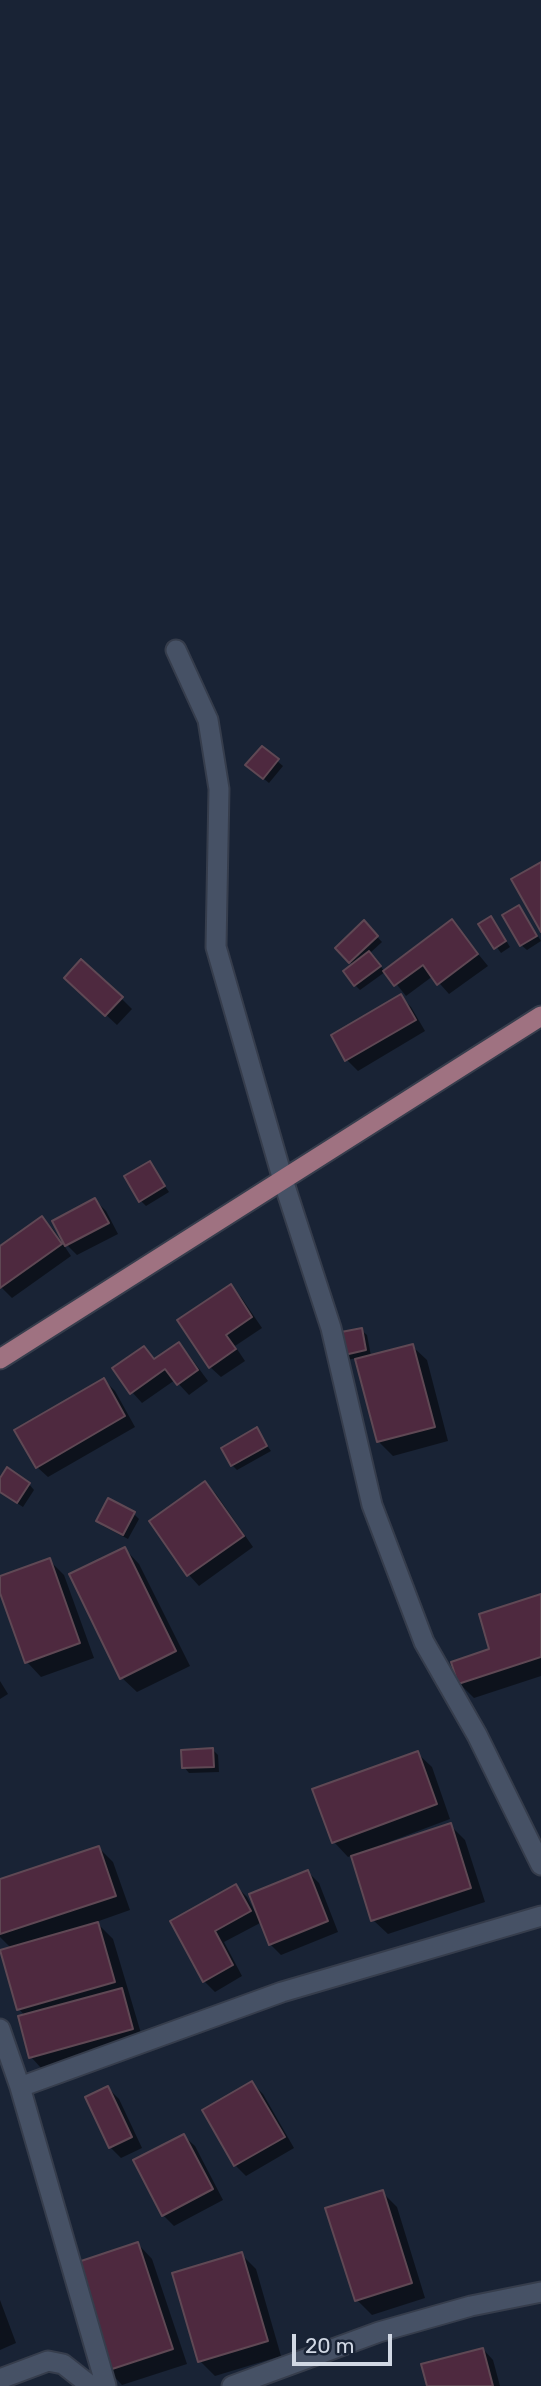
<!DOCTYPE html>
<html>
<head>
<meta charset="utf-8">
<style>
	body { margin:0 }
	#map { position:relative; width:541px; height:2386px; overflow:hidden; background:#192335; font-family:Rubik,sans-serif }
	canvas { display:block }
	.scale { position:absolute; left:292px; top:2334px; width:100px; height:32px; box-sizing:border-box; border:4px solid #d1d8e4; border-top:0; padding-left:9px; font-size:21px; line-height:24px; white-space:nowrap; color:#d1d8e4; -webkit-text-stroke:5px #192335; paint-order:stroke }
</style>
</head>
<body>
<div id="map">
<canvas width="541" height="2386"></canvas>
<div class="scale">20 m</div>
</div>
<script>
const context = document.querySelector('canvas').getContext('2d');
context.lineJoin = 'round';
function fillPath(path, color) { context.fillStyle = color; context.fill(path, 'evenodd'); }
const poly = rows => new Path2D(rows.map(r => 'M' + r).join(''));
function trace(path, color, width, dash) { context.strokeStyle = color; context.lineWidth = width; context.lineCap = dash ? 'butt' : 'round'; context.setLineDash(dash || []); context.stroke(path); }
const shadow = poly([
	[277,761,283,766,269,783,253,770],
	[519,907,541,941,527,950,521,945],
	[452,922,488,966,449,994,433,976,406,996,386,971],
	[364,923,382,942,370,953,385,972,360,990,355,985,353,965,337,948],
	[496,924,510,947,501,953,481,925],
	[77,988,121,998,132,1009,117,1025],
	[400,996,411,1007,425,1031,358,1071,347,1060,333,1035],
	[149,1163,169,1192,146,1206,141,1201],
	[95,1200,106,1211,118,1234,77,1255,67,1245],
	[42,1218,53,1229,71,1256,12,1298,0,1286,0,1248],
	[230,1286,241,1297,262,1328,235,1346,245,1361,221,1377,210,1367],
	[361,1330,367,1335,371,1356,412,1346,427,1360,448,1441,393,1456,378,1441,357,1358,347,1360,341,1355],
	[179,1344,189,1355,208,1381,189,1395,175,1380,142,1403,132,1392,144,1348,155,1360],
	[104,1380,115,1391,135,1427,48,1477,37,1467],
	[256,1430,271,1451,237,1470,232,1465],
	[0,1481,29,1484,34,1490,23,1507,0,1492],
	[205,1483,216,1494,253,1547,199,1586,189,1575,151,1522],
	[134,1514,139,1519,128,1539,103,1526,98,1521],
	[125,1549,139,1564,190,1666,137,1692,122,1678],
	[49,1560,64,1575,94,1658,41,1677,27,1662,0,1588,0,1578],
	[541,1595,541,1676,474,1698,460,1684,453,1663,491,1650],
	[0,1681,8,1694,0,1699],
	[213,1750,218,1755,219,1772,189,1773,184,1767],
	[417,1753,432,1767,450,1819,389,1842,390,1845,450,1825,465,1840,485,1902,388,1934,373,1920,353,1855,348,1857,334,1842],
	[99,1848,113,1862,130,1910,96,1922,113,1939,143,2040,41,2068,31,2057,25,2016,19,2009,12,1949,0,1937,0,1881],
	[308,1872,319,1883,338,1932,281,1955,270,1944,262,1922,224,1942,242,1976,215,1992,204,1981,172,1922,236,1886,247,1897,255,1912],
	[252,2083,263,2094,294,2148,246,2176,235,2165],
	[108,2088,119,2099,142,2148,121,2158,110,2147],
	[184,2136,195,2146,223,2200,174,2226,163,2215],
	[382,2192,397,2207,425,2298,372,2315,357,2300],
	[138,2244,152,2259,187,2364,122,2385,108,2370],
	[241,2254,256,2269,281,2356,215,2376,200,2361],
	[0,2300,16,2343,0,2350],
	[483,2349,493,2360,500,2386,429,2386]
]);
const building = poly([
	[262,746,279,759,263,779,245,765,262,746],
	[541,862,541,932,511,879,541,862],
	[519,905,537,936,520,946,502,915,519,905],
	[491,916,506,941,494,949,478,924,491,916],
	[452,919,478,954,437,985,423,965,394,986,383,971,452,919],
	[364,920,378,936,349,963,335,948,364,920],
	[369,951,381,966,354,986,343,971,369,951],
	[81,959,123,997,105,1016,64,978,81,959],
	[401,994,416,1020,345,1061,331,1035,401,994],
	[150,1161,165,1186,139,1202,124,1176,150,1161],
	[95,1198,109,1223,65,1246,52,1221,95,1198],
	[42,1216,62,1244,0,1288,0,1246,42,1216],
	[231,1284,252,1317,226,1335,236,1349,209,1368,177,1320,231,1284],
	[362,1328,366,1350,340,1356,336,1333,362,1328],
	[179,1342,198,1370,177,1385,165,1369,130,1394,112,1368,144,1346,154,1359,179,1342],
	[413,1344,435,1427,377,1442,355,1359,413,1344],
	[104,1378,125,1416,36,1468,14,1430,104,1378],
	[257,1427,267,1446,231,1466,221,1448,257,1427],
	[7,1467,30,1483,17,1503,0,1492,0,1478,7,1467],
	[205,1481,244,1536,187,1576,149,1521,205,1481],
	[108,1498,135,1512,123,1535,96,1521,108,1498],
	[125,1547,176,1651,120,1679,69,1574,125,1547],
	[50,1558,80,1643,25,1663,0,1593,0,1576,50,1558],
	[541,1594,541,1657,458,1684,451,1662,489,1649,479,1614,541,1594],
	[213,1748,214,1767,182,1768,181,1750,213,1748],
	[418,1751,437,1804,332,1843,312,1789,418,1751],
	[451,1823,471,1888,371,1921,351,1856,451,1823],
	[99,1846,116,1896,0,1934,0,1879,99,1846],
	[308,1870,328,1921,269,1945,249,1894,308,1870],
	[236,1884,251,1911,215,1931,233,1965,203,1982,170,1921,236,1884],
	[98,1922,115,1982,17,2010,0,1950,98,1922],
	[122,1988,133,2029,29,2058,18,2016,122,1988],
	[252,2081,285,2137,234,2166,202,2110,252,2081],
	[108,2086,132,2137,109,2148,85,2097,108,2086],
	[184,2134,213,2189,162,2216,133,2160,184,2134],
	[383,2190,412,2283,355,2301,325,2208,383,2190],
	[138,2242,173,2349,106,2371,72,2264,138,2242],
	[242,2252,268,2341,198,2362,172,2273,242,2252],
	[483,2348,493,2386,427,2386,421,2364,483,2348]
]);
const minor = poly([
	[176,650,208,720,219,789,216,947,283,1180,331,1328,372,1505,424,1642,477,1735,541,1865],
	[0,2029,20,2087,106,2386],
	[20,2087,282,1992,541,1916],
	[0,2379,48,2361,63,2364,91,2386],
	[232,2386,379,2332,471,2306,541,2292]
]);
const primary = poly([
	[0,1359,541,1016]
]);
fillPath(shadow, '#0007');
fillPath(building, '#4e293f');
trace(building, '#5f4854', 2);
trace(minor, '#363d4c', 23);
trace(primary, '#363d4c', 23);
trace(minor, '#465165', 19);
trace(primary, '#9f7281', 19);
</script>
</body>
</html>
